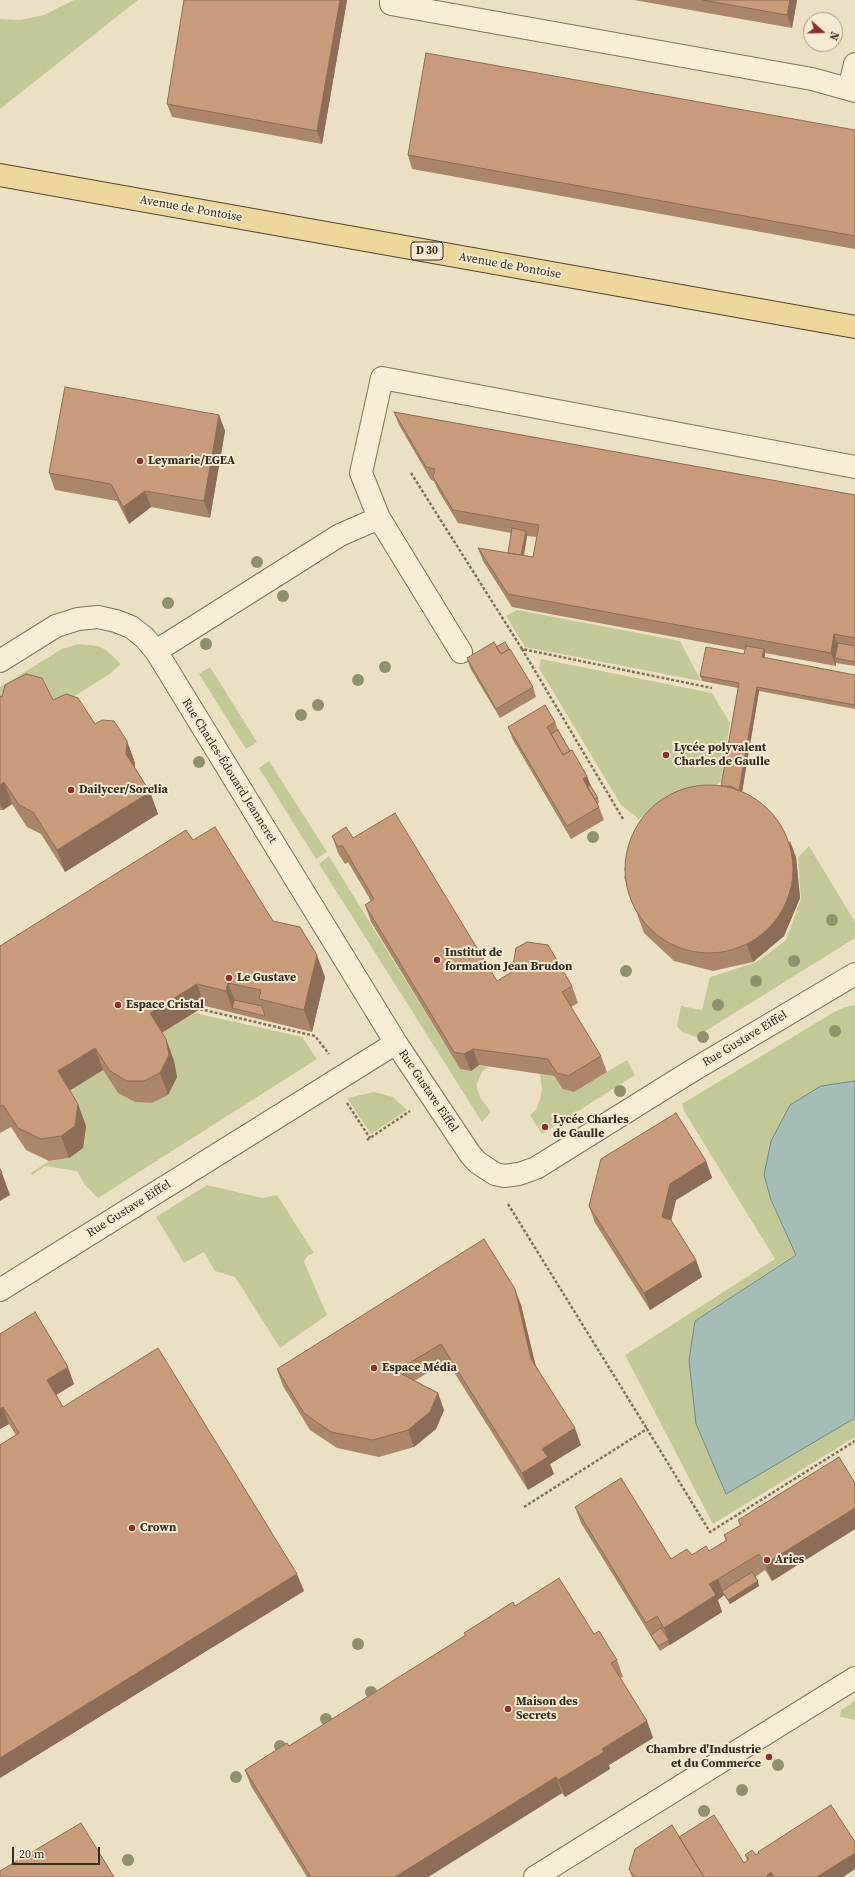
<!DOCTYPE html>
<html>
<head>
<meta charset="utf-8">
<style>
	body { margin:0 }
	#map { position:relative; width:855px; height:1877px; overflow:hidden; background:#ece0c2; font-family:"Source Serif 4",serif }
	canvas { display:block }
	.north { position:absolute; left:803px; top:12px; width:40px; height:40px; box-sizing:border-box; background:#f3ead1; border:1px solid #a79d89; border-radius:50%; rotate:110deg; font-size:11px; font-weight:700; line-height:16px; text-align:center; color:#352a1e }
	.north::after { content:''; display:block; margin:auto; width:14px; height:18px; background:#912f2d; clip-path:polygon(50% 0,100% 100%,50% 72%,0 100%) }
	.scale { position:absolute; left:12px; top:1847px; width:88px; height:18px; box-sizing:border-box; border:2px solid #352a1e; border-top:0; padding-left:5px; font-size:12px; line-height:14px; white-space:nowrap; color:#352a1e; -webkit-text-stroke:3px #f3ead1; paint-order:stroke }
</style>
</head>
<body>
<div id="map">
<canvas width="855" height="1877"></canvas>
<div class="north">N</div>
<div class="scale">20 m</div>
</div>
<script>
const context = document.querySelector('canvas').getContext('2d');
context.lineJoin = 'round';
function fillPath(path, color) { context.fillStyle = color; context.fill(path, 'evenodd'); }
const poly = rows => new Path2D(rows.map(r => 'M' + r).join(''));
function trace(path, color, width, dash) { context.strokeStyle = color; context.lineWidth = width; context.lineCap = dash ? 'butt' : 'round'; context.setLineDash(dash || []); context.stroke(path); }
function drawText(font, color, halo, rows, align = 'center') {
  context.font = font + ' "Source Serif 4",serif'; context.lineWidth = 4; context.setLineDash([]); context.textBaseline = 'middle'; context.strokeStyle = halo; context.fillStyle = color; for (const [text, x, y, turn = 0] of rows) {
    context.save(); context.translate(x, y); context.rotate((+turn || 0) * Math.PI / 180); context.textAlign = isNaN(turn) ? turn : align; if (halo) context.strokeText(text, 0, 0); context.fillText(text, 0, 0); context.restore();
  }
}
const green = poly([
	[74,0,138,0,0,109,0,19,20,20,44,15],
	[517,610,680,641,701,681,525,647,506,616],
	[78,644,98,646,106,650,121,664,108,675,73,697,0,717,0,687,62,649],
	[541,659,712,693,730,723,721,781,712,789,659,804,639,819,621,805,539,668],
	[210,667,257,742,246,749,199,674],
	[269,761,327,852,316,859,259,768],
	[809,846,855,922,855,938,696,1037,682,1032,677,1026,681,1006,702,1010,710,977,757,962,786,940,801,899,798,857],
	[329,856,460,1069,470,1071,479,1065,488,1067,482,1072,477,1083,477,1088,481,1099,491,1112,482,1122,319,864],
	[855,1005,855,1081,821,1086,771,1200,796,1254,695,1321,726,1493,855,1418,855,1437,713,1524,625,1355,775,1259,684,1111,682,1104,834,1012,845,1007],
	[195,1013,302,1037,317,1059,98,1198,85,1185,77,1171,45,1166,32,1175,31,1173,49,1161,69,1158,66,1093,103,1070,118,1093,158,1035],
	[627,1060,635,1075,542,1134,530,1115,536,1110,540,1099,542,1089,540,1074,554,1076,574,1092],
	[374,1092,393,1097,407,1110,371,1134,347,1098],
	[207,1185,262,1198,277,1195,314,1253,307,1256,304,1262,327,1315,280,1348,235,1277,215,1271,204,1252,184,1263,156,1217],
	[855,1701,855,1720,840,1717,841,1710]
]);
const water = poly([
	[855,1081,855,1418,726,1494,696,1424,689,1360,695,1321,796,1255,771,1200,764,1175,771,1141,790,1105,821,1086,855,1081]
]);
const path = poly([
	[411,473,522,649],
	[623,819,522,649,712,688],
	[200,1009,315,1036,329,1054],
	[347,1103,370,1138],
	[367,1140,410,1111],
	[508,1204,647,1429],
	[524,1507,647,1429,710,1532,855,1441]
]);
const minor = poly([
	[391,0,391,4,812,79,855,91],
	[849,89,855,64],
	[379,518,361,473,382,378,855,467],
	[156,651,340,535,379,518,461,652],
	[0,661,56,626,78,619,98,617,116,621,131,627,144,637,156,651,396,1043,470,1154,477,1162,495,1174,504,1176,519,1174,536,1168,690,1072,855,974],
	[0,1290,396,1043],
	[535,1877,855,1678]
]);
const major = poly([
	[0,175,855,327]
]);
const trees = [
	[257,562],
	[283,596],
	[168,603],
	[206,644],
	[385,667],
	[358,680],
	[318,705],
	[301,715],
	[199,762],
	[593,837],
	[832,920],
	[794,961],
	[626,971],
	[756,981],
	[718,1005],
	[835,1031],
	[703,1037],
	[620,1091],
	[358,1644],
	[371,1692],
	[326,1719],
	[280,1746],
	[778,1765],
	[236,1777],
	[742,1790],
	[704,1811],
	[128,1860]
];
const wall = poly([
	[347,0,322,144,172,117,167,104],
	[634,0,797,0,792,28],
	[855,130,855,249,412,169,408,155],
	[394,412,855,495,855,666,836,663,836,666,765,653,765,658,855,675,855,709,759,691,742,792,796,857,800,898,784,936,753,962,713,971,674,961,644,933,624,877,721,786,738,688,702,681,700,676,744,654,745,650,512,607,483,561,478,548,508,553,511,533,458,523,438,490,434,481,431,480,399,425],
	[527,536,537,537,533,557,524,556],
	[219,415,225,431,210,518,151,507,129,524,117,501,55,490,49,473],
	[496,647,533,687,536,697,500,718,470,668,467,658],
	[0,696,53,700,95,724,127,741,135,763,135,768,150,792,158,814,65,872,41,834,27,827,12,804,3,810,0,810],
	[555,722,558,730,570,751,587,776,590,785,598,798,599,803,597,804,599,807,604,820,571,839,513,740,508,727],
	[332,836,353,838,497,981,572,986,578,1003,571,1007,601,1056,607,1072,574,1092,563,1089,554,1076,479,1065,471,1071,460,1069,371,922,365,905,371,901,348,862,345,864,338,853],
	[193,840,273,921,325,977,312,1032,205,1006,162,1033,166,1039,174,1061,177,1077,168,1095,152,1103,135,1102,118,1093,103,1070,70,1090,86,1126,83,1148,69,1158,49,1161,26,1150,11,1127,0,1133,0,946],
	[706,1161,712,1178,676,1200,671,1221,696,1260,702,1277,650,1310,595,1223,589,1206],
	[521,1305,535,1364,581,1445,550,1464,554,1474,528,1490,447,1361,414,1381,444,1410,436,1429,414,1447,379,1457,337,1448,310,1430,283,1386,277,1369],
	[0,1334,74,1384,56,1395,63,1407,304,1591,0,1778,0,1445,16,1435,9,1424,0,1429],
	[855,1483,855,1529,772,1581,765,1570,755,1577,759,1586,730,1604,724,1595,718,1600,722,1612,660,1651,581,1523,575,1507,671,1559,709,1551,726,1541,724,1535,740,1526,738,1520],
	[515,1606,594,1634,617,1660,623,1677,620,1678,647,1721,653,1738,609,1765,610,1769,565,1797,562,1793,428,1877,307,1877,251,1786,245,1770,289,1746,465,1636,464,1633],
	[679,1837,744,1863,747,1860,745,1855,756,1855,758,1854,758,1852,855,1842,855,1869,843,1877,632,1877,629,1869]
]);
const shadedWall = poly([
	[340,0,347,0,322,144,317,131],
	[790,0,797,0,792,28,787,15],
	[219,415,225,431,210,518,204,501],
	[145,491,151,507,129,524,123,507],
	[526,531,527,536,521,568,520,563],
	[834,634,839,648,835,658,836,663,836,666,831,653],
	[764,649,765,653,764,662,762,657],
	[757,687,759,691,740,804,738,800],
	[127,741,135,763,134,776,126,754],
	[587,776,592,789,588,792,583,779],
	[4,782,12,804,3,810,0,803,0,785],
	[150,792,158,814,65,872,57,850],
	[790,841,796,857,800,898,784,936,753,962,747,945],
	[317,955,325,977,312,1032,304,1010],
	[228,983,236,1004,232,1008,234,1013,226,991],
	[197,984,205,1006,158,1035,150,1013],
	[166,1039,174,1061,177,1077,168,1095,160,1073],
	[95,1048,103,1070,66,1093,58,1071],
	[473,1049,479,1065,471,1071,464,1054],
	[78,1104,86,1126,83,1148,69,1158,61,1136],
	[706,1161,712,1178,676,1200,668,1234,662,1217,670,1184],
	[2,1173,10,1195,0,1201,0,1174],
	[696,1260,702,1277,650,1310,644,1293],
	[515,1289,521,1305,538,1375,531,1359],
	[68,1367,74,1384,53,1397,47,1380],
	[438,1393,444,1410,436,1429,414,1447,408,1430],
	[3,1407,9,1424,0,1429,0,1409],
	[575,1428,581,1445,550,1464,554,1474,528,1490,522,1473,542,1449],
	[855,1508,855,1529,772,1581,765,1564],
	[297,1574,304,1591,0,1778,0,1758],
	[718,1579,724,1595,718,1600,722,1612,670,1645,664,1628,709,1584],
	[758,1581,759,1586,730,1604,728,1600],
	[647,1721,653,1738,609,1765,610,1769,565,1797,558,1780,602,1749],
	[556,1777,562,1793,428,1877,395,1877],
	[855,1853,855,1869,843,1877,817,1877],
	[771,1872,773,1877,768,1877,767,1875]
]);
const building = poly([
	[184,0,340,0,317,131,167,104,184,0],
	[703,0,790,0,787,15,703,0],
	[426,53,855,130,855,236,408,155,426,53],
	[65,387,219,415,204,501,145,491,123,507,111,484,49,473,65,387],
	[394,412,855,495,855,638,834,634,831,653,508,594,478,548,533,557,539,525,453,510,433,477,435,469,426,467,394,412],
	[512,528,526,531,521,555,508,553,512,528],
	[494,642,501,654,510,649,533,687,496,709,467,658,494,642],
	[505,642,509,649,501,654,496,647,505,642],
	[838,643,855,646,855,662,835,658,838,643],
	[746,646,764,649,762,657,855,675,855,705,757,687,739,791,731,786,721,786,739,683,700,676,706,647,744,654,746,646],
	[26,674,42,678,53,700,66,694,78,698,95,724,102,720,114,721,127,741,126,754,150,792,57,850,33,812,19,805,4,782,0,785,0,696,2,697,5,685,26,674],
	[545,705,555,722,547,727,563,755,572,750,587,776,583,779,599,807,567,826,508,727,545,705],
	[558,730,570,751,563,755,551,734,558,730],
	[590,785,598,798,595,799,587,787,590,785],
	'625 869a84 84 0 1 1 168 0a84 84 0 1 1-168 0Z',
	[395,813,497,981,512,972,516,948,527,942,548,945,572,986,562,992,601,1056,568,1076,557,1073,548,1059,473,1049,464,1054,454,1052,365,905,374,899,342,845,338,847,332,836,346,827,353,838,395,813],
	[215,827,273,921,300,927,317,955,304,1010,259,999,261,990,228,983,226,991,197,984,150,1013,166,1039,169,1055,160,1073,144,1081,127,1081,110,1071,95,1048,58,1071,78,1104,75,1126,61,1136,41,1139,18,1128,3,1105,0,1107,0,946,186,830,193,840,215,827],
	[234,1000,262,1006,265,1016,232,1008,234,1000],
	[676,1113,706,1161,670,1184,662,1217,671,1220,696,1260,644,1293,589,1206,601,1159,676,1113],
	[0,1169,2,1173,0,1174,0,1169],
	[484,1239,515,1289,531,1359,575,1428,542,1449,548,1457,522,1473,441,1344,396,1371,438,1393,430,1412,408,1430,373,1440,331,1432,304,1413,277,1369,484,1239],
	[35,1312,68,1367,47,1380,63,1407,158,1348,297,1574,0,1758,0,1445,19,1433,3,1407,0,1409,0,1334,35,1312],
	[839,1457,855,1483,855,1508,765,1564,759,1554,718,1579,709,1584,716,1595,664,1628,657,1616,646,1623,575,1507,621,1478,671,1559,687,1549,692,1555,706,1546,709,1551,727,1540,724,1535,741,1525,738,1520,839,1457],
	[752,1572,758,1581,728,1600,722,1591,752,1572],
	[559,1578,594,1634,599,1631,617,1660,611,1663,647,1721,602,1749,604,1752,558,1780,556,1777,395,1877,311,1877,245,1770,287,1743,289,1746,466,1635,464,1633,513,1602,515,1606,559,1578],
	[661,1628,669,1640,658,1646,651,1635,661,1628],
	[831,1805,855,1842,855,1853,817,1877,774,1877,771,1872,767,1875,768,1877,704,1877,679,1837,714,1815,744,1863,749,1859,745,1855,752,1850,756,1855,759,1853,758,1852,831,1805],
	[81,1823,114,1877,0,1877,0,1871,81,1823],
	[672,1825,704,1877,634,1877,629,1869,635,1849,672,1825]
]);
const markers = [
	[140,461,4,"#912f2d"],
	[666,755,4,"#912f2d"],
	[71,790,4,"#912f2d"],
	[437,960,4,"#912f2d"],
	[229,978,4,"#912f2d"],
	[118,1005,4,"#912f2d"],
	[545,1127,4,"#912f2d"],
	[374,1368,4,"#912f2d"],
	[132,1528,4,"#912f2d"],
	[767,1560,4,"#912f2d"],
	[508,1709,4,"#912f2d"],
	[769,1757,4,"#912f2d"]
];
const shields = [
	[427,251,32]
];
const shieldNames = [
	["D 30",427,251]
];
const streetNames = [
	["Avenue de Pontoise",191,209,10],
	["Avenue de Pontoise",510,266,10],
	["Rue Charles-Édouard Jeanneret",229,771,58],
	["Rue Gustave Eiffel",745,1039,-31],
	["Rue Gustave Eiffel",428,1091,56],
	["Rue Gustave Eiffel",129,1209,-32]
];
const poiNames = [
	["Leymarie/EGEA",148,461],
	["Lycée polyvalent",674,748],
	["Charles de Gaulle",674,762],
	["Dailycer/Sorelia",79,790],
	["Institut de",445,953],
	["formation Jean Brudon",445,967],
	["Le Gustave",237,978],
	["Espace Cristal",126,1005],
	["Lycée Charles",553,1120],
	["de Gaulle",553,1134],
	["Espace Média",382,1368],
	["Crown",140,1528],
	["Aries",775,1560],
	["Maison des",516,1702],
	["Secrets",516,1716],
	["Chambre d'Industrie",761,1750,"right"],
	["et du Commerce",761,1764,"right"]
];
fillPath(green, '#c2c997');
fillPath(water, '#a4beb7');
trace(water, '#6c8c85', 1);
trace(minor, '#85725a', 24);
trace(major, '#52402e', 24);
trace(path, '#85725a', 2.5, [3, 2]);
trace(minor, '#f7eed5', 22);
trace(major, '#edd69b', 22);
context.fillStyle = '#90916c';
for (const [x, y] of trees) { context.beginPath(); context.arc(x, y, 6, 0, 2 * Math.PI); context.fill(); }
fillPath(wall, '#ac8669');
fillPath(shadedWall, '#8c6d55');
fillPath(building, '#c89c7a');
trace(building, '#8c6d55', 1);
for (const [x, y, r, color] of markers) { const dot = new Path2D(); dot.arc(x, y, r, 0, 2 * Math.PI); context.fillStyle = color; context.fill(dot); trace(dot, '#f3ead1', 1.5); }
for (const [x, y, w] of shields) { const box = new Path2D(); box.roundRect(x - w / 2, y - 9, w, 18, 3); context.fillStyle = '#f3ead1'; context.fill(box); trace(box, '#352a1e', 1); }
drawText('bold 11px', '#352a1e', null, shieldNames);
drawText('12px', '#352a1e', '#f3ead1', streetNames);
drawText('bold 12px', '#352a1e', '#f3ead1', poiNames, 'left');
</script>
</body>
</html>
